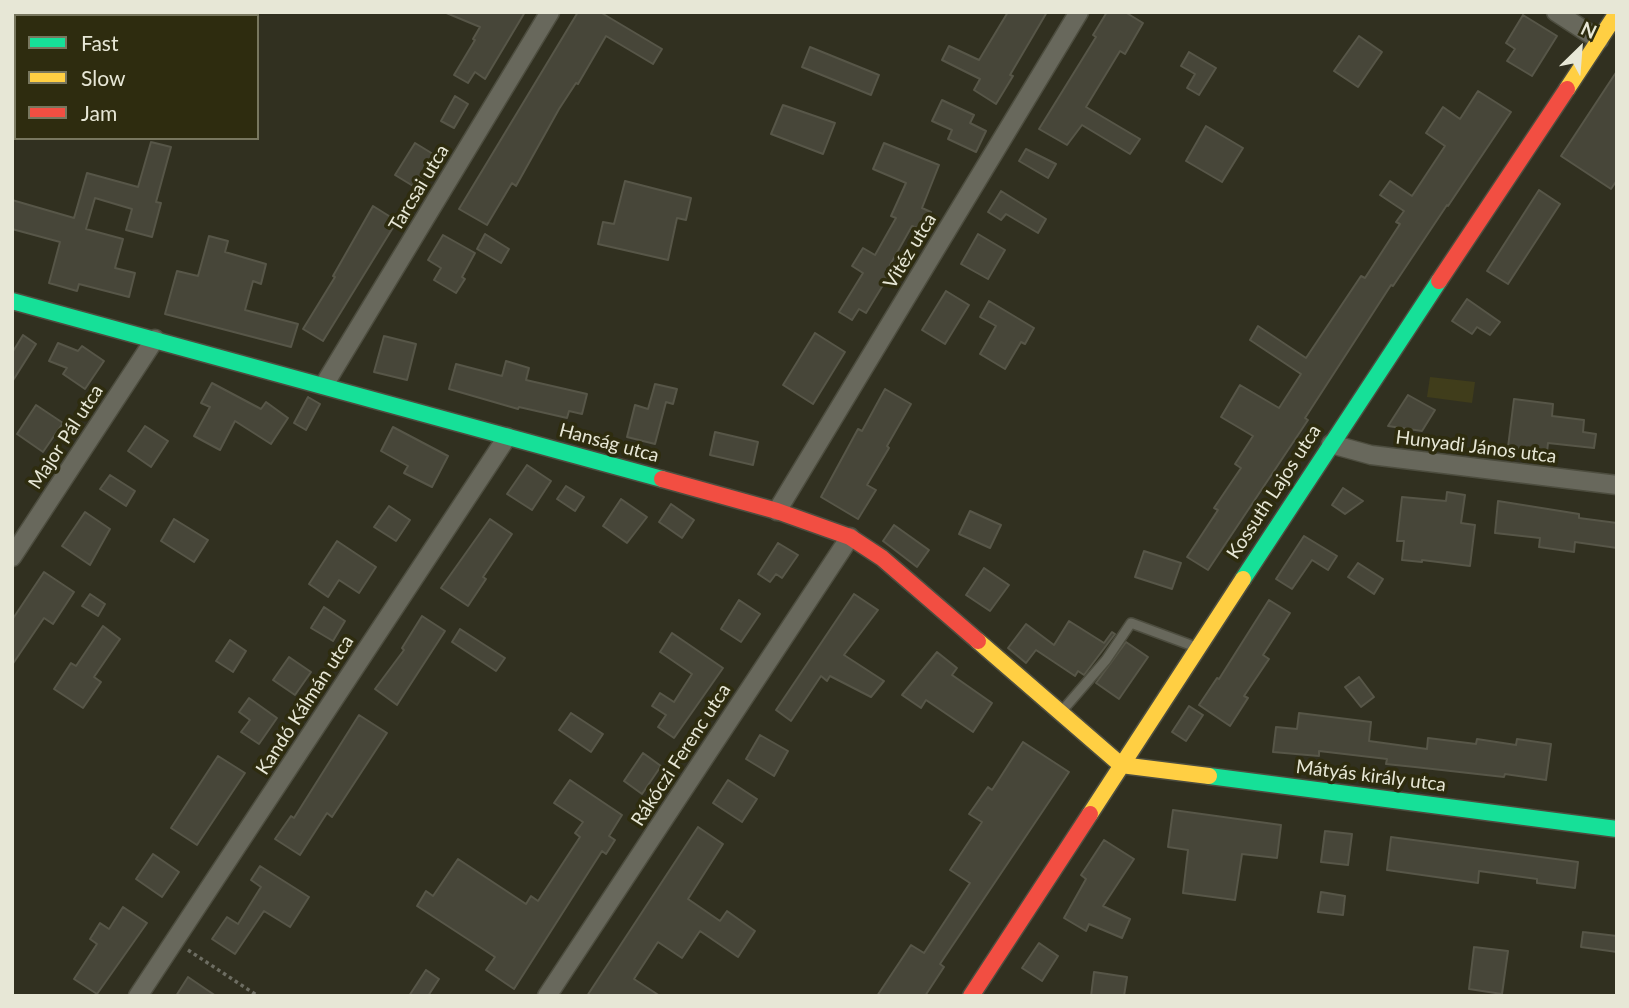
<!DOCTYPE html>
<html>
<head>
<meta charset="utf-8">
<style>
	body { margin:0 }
	#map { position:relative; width:1629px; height:1008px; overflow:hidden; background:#313020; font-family:Lato,sans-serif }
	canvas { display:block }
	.frame { position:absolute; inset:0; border:14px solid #e7e7d6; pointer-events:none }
	.legend { position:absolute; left:14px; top:14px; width:245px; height:126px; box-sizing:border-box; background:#2e2c0f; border:2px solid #78775f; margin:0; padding:9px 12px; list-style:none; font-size:21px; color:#e7e7d6 }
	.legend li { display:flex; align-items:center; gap:14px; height:35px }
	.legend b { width:35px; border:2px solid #78775f }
	.north { position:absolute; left:1545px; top:14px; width:70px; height:70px; -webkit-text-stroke:5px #2e2c0f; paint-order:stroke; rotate:25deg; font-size:19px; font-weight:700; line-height:28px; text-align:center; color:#e7e7d6 }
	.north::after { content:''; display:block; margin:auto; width:24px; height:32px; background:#e7e7d6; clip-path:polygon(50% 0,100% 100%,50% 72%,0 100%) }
</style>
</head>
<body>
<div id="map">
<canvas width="1629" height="1008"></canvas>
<div class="frame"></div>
<ul class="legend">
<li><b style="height:9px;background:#16e098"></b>Fast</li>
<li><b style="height:9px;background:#ffcf43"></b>Slow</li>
<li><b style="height:9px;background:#f24e42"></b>Jam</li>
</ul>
<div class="north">N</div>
</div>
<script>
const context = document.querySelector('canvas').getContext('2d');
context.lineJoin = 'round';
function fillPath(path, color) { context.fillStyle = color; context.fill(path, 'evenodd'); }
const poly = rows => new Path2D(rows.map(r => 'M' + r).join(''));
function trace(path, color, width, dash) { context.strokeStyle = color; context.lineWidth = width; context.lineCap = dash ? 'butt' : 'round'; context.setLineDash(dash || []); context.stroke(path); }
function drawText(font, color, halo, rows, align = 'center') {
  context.font = font + ' Lato,sans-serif'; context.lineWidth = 7; context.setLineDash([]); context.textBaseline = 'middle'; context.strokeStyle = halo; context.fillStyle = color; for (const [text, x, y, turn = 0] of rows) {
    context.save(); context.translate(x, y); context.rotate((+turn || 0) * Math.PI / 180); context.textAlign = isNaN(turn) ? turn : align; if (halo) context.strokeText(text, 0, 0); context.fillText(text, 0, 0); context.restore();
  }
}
const built = poly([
	[1430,377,1475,382,1472,403,1427,397]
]);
const building = poly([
	[444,12,525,12,485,79,475,72,468,83,454,75,475,40,473,39,480,27,444,12],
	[578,12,600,12,662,49,653,64,606,36,578,84,576,83,559,109,516,186,512,183,487,225,459,209,578,12],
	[1008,12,1047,12,1010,75,1013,76,996,104,974,90,980,79,942,60,949,46,979,60,1008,12],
	[1107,12,1125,12,1143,23,1125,54,1120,51,1086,107,1140,139,1130,154,1082,125,1067,145,1039,129,1096,37,1093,35,1107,12],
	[1523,15,1557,36,1532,76,1507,61,1515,49,1506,43,1523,15],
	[1359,36,1382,52,1358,87,1334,71,1359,36],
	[810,47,879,75,871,95,802,67,810,47],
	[1189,52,1216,68,1199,95,1187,88,1195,74,1181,66,1189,52],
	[1617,71,1617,180,1611,189,1561,156,1617,71],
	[1478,91,1511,112,1448,206,1447,205,1393,286,1391,285,1305,418,1308,420,1208,570,1187,557,1218,510,1214,508,1241,468,1235,464,1253,436,1221,417,1240,385,1279,408,1301,374,1250,340,1258,326,1306,358,1361,276,1365,278,1400,224,1396,222,1404,211,1380,195,1390,181,1412,196,1445,146,1426,133,1443,107,1460,119,1478,91],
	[455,96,468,104,454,128,441,121,455,96],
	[942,100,974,115,970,123,986,131,976,152,948,139,952,130,932,121,942,100],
	[783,105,835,123,823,154,771,134,783,105],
	[1206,126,1243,148,1222,182,1186,161,1206,126],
	[151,142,171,147,156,202,161,203,152,237,126,230,132,209,95,198,86,229,123,239,115,268,135,273,129,297,79,284,77,291,49,283,60,242,12,229,12,200,74,218,87,173,138,187,151,142],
	[415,143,438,157,418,189,395,175,415,143],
	[884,143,939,165,922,208,931,212,922,230,912,226,890,265,894,267,866,313,859,309,852,320,839,312,863,273,852,266,863,248,875,255,896,218,891,216,906,183,873,169,884,143],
	[1026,149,1056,164,1048,178,1019,161,1026,149],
	[625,181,691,198,686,220,677,218,668,260,598,244,603,222,614,224,625,181],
	[1539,190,1560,204,1508,284,1487,271,1539,190],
	[1001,191,1046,219,1038,233,1006,214,1001,220,988,212,1001,191],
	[373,206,397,221,323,341,303,329,335,277,333,276,373,206],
	[485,234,509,249,501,263,477,249,485,234],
	[978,234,1005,250,988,279,961,264,978,234],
	[443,235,475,253,462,277,465,279,456,293,434,280,441,268,428,260,443,235],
	[209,236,228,241,225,252,266,264,261,284,253,281,245,310,298,324,291,347,165,314,177,271,198,276,209,236],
	[946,291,969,305,945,344,922,330,946,291],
	[1467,299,1500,322,1490,335,1477,327,1472,334,1452,321,1467,299],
	[989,301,1034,328,1025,344,1021,342,1005,369,980,354,996,326,980,317,989,301],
	[815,333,845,352,813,404,783,385,815,333],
	[23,335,36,344,12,382,12,353,23,335],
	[384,336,416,344,407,380,374,372,384,336],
	[58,343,78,351,82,346,104,361,85,389,63,374,67,368,49,361,58,343],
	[506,361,529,368,526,380,587,394,582,414,569,411,567,418,519,407,518,409,449,389,456,364,502,376,506,361],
	[212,383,261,409,266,402,288,418,271,444,235,421,220,450,194,436,210,407,201,403,212,383],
	[655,384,677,389,673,404,666,402,655,444,627,437,635,405,648,409,655,384],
	[885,389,911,404,887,446,889,448,867,485,876,490,858,519,821,497,858,429,862,431,885,389],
	[1408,395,1435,410,1422,431,1388,426,1408,395],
	[308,397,320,404,306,430,294,423,308,397],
	[1514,399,1553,404,1552,416,1584,420,1583,432,1596,434,1594,448,1548,443,1547,452,1508,447,1514,399],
	[36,405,63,423,43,452,17,434,36,405],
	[145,426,168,441,151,467,128,451,145,426],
	[393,427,448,456,432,487,404,473,408,466,381,451,393,427],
	[715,432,758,442,753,465,710,455,715,432],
	[527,465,551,481,532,510,507,494,527,465],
	[110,475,135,491,126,506,100,489,110,475],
	[566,486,584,497,575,511,557,499,566,486],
	[1343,488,1363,501,1345,514,1332,505,1343,488],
	[1447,492,1465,495,1461,523,1475,525,1470,566,1422,560,1422,562,1402,560,1404,541,1397,541,1402,497,1446,501,1447,492],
	[621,499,647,517,627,543,603,526,621,499],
	[1498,501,1579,514,1579,518,1617,523,1617,548,1575,542,1574,552,1539,547,1540,538,1495,533,1498,501],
	[671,504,694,520,682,538,659,522,671,504],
	[389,506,410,520,396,541,374,527,389,506],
	[970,511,1001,525,990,548,959,534,970,511],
	[85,512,110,529,90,565,62,546,85,512],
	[174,519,208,540,194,562,161,541,174,519],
	[490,519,512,534,483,577,486,579,468,606,441,588,490,519],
	[894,525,929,550,917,567,883,541,894,525],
	[1304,536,1337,556,1328,570,1312,560,1292,589,1276,579,1304,536],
	[337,541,376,567,359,593,339,580,328,597,309,584,337,541],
	[778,543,798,555,782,578,776,574,770,582,758,574,778,543],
	[1144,551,1181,563,1172,589,1135,577,1144,551],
	[1358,563,1383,579,1374,594,1348,577,1358,563],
	[984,568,1009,585,990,611,966,595,984,568],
	[44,572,74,592,53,624,44,618,12,665,12,620,44,572],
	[90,594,105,604,98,616,82,606,90,594],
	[854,594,878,610,844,655,884,681,871,697,830,676,827,681,821,676,791,721,776,710,854,594],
	[739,600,760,614,741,642,721,629,739,600],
	[1269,600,1290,613,1263,655,1269,659,1244,696,1248,698,1230,726,1199,705,1217,678,1219,679,1269,600],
	[324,607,345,621,333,641,311,628,324,607],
	[422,616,445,631,397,705,375,689,404,650,402,648,422,616],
	[1069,621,1104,643,1112,632,1115,634,1084,675,1078,671,1075,676,1036,650,1026,663,1008,648,1026,624,1054,645,1069,621],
	[103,626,120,639,94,677,101,682,83,708,54,689,71,663,76,666,103,626],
	[460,629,505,658,496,671,452,642,460,629],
	[672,633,723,668,674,738,658,727,666,715,652,706,660,693,674,702,692,674,660,652,672,633],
	[230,640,246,651,233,672,216,661,230,640],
	[1126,642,1148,657,1119,699,1096,683,1126,642],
	[937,652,957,668,952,675,992,703,973,732,926,700,921,708,902,695,937,652],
	[289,657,311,672,295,695,273,680,289,657],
	[1359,677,1374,697,1361,707,1345,687,1359,677],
	[249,698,277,718,259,744,241,732,250,720,239,712,249,698],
	[1189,706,1203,715,1186,741,1172,732,1189,706],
	[571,713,603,734,591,752,559,730,571,713],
	[1299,713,1371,722,1369,741,1427,749,1428,738,1476,744,1477,739,1516,745,1517,739,1551,744,1546,780,1505,774,1504,777,1415,767,1386,764,1387,759,1319,751,1319,756,1273,752,1276,727,1297,729,1299,713],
	[359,715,387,733,332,817,327,813,300,855,275,839,291,816,294,818,359,715],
	[760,735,788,751,774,776,746,759,760,735],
	[1023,742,1069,772,940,964,944,967,925,996,877,996,911,945,924,953,970,883,950,870,982,822,969,814,988,787,992,790,1023,742],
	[643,753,661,766,642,794,624,781,643,753],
	[218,756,245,773,197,845,171,828,218,756],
	[570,780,622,815,609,836,615,840,606,854,602,851,514,989,486,970,495,957,417,906,426,891,433,896,458,859,526,904,531,896,538,901,580,837,575,833,583,822,554,803,570,780],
	[728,780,757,799,742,822,713,803,728,780],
	[1173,810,1281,825,1277,858,1242,854,1235,900,1183,893,1188,850,1168,847,1173,810],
	[698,827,723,844,688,899,720,921,727,911,755,931,738,957,700,931,682,958,658,942,634,979,660,996,587,996,698,827],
	[1325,831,1352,834,1348,865,1321,862,1325,831],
	[1391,837,1578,862,1575,888,1537,883,1537,879,1479,871,1478,883,1387,870,1391,837],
	[1104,840,1134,859,1103,906,1130,919,1122,938,1089,924,1086,931,1064,918,1086,879,1081,875,1104,840],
	[153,854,179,872,162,897,136,879,153,854],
	[260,866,309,897,290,927,264,911,235,954,212,939,227,917,238,924,261,887,251,880,260,866],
	[1321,892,1345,896,1343,915,1318,912,1321,892],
	[123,907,147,923,97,994,74,979,97,944,90,939,100,923,109,929,123,907],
	[1583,932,1617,936,1617,952,1581,947,1583,932],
	[1039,943,1058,956,1042,981,1022,968,1039,943],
	[1474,947,1508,951,1502,994,1469,989,1474,947],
	[426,970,439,979,428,996,409,996,426,970],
	[1094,972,1127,977,1124,996,1091,996,1094,972],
	[188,977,216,996,176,996,188,977]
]);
const path = poly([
	[188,950,258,996]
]);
const lane = poly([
	[1062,711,1106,660,1131,623,1196,647]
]);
const street = poly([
	[1556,12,1599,40],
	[12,23,16,17],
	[324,385,550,12],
	[1331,444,1371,455,1617,485],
	[777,511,1079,12],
	[12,557,155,339],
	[138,996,507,437],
	[547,996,850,537]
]);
const fast = poly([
	[12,301,662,479],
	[1243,579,1439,281],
	[1209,776,1617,829]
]);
const slow = poly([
	[1567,89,1617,13],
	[978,641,1121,765,1209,776],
	[1090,814,1243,579]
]);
const jam = poly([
	[1439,281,1567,89],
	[662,479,777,511,850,537,882,558,978,641],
	[971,996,1090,814]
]);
const streetNames = [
	["Tarcsai utca",419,188,-59],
	["Vitéz utca",910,251,-59],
	["Major Pál utca",66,437,-57],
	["Hanság utca",609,443,15],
	["Hunyadi János utca",1476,447,7],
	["Kossuth Lajos utca",1274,492,-57],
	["Kandó Kálmán utca",305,705,-57],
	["Rákóczi Ferenc utca",681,755,-57],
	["Mátyás király utca",1371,776,7]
];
fillPath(built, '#403d1b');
fillPath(building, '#474639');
trace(building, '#575648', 2);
trace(lane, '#4d4d3f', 12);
trace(street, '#4d4d3f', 21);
trace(fast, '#4d4d3f', 19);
trace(slow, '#4d4d3f', 19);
trace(jam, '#4d4d3f', 19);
trace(path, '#6d6d62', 3.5, [3.5, 3.5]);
trace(lane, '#68685c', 9);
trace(street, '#68685c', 18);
trace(fast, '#16e098', 16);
trace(slow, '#ffcf43', 16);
trace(jam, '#f24e42', 16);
drawText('19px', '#e7e7d6', '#2e2c0f', streetNames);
</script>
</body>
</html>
